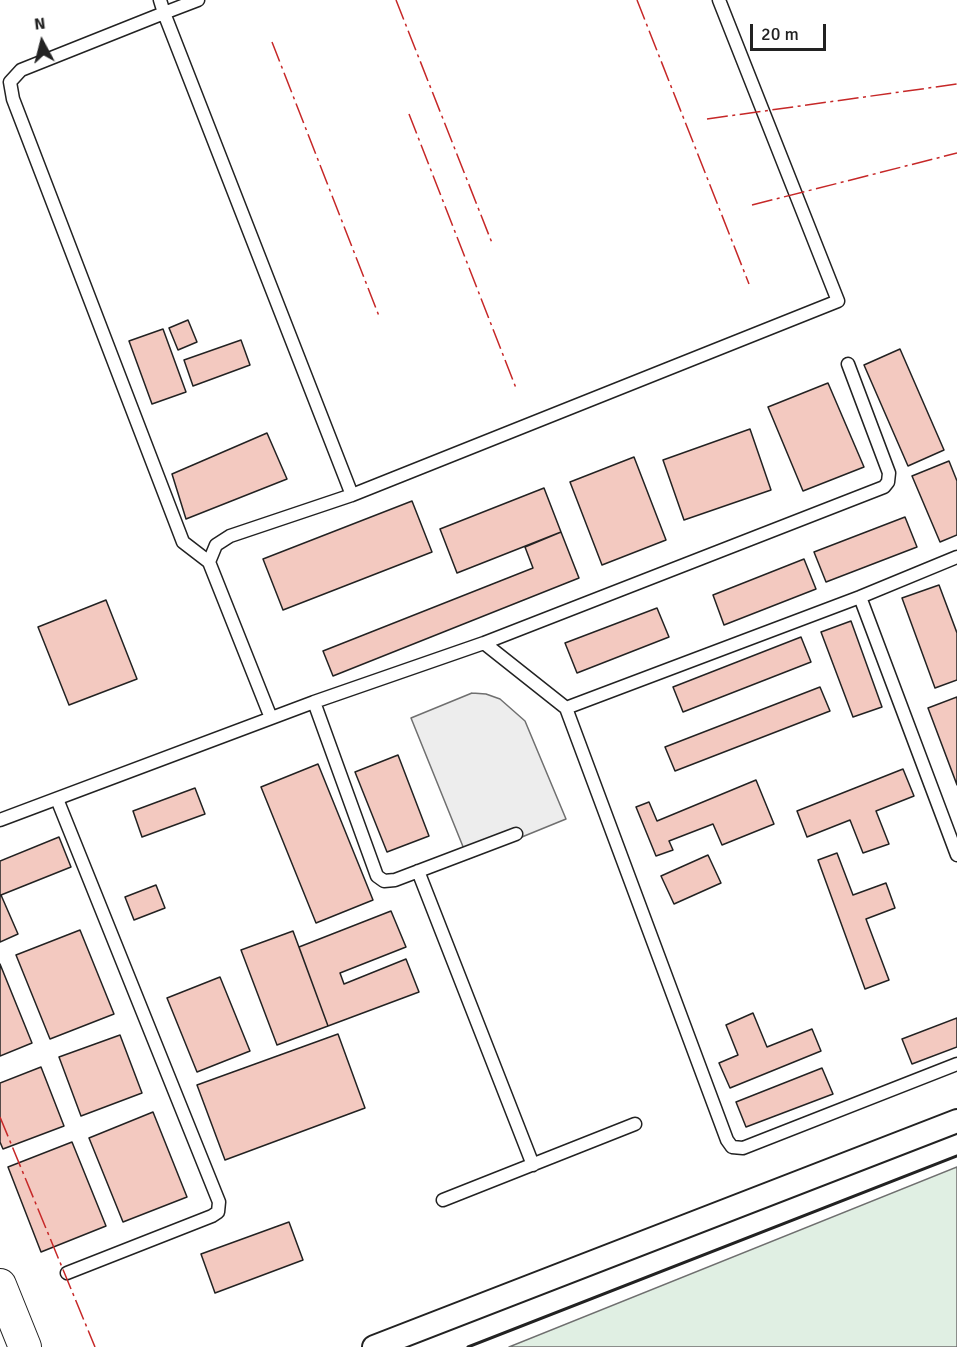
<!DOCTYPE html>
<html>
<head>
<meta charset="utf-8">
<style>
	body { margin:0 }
	#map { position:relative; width:957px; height:1347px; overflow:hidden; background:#fff; font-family:Signika,sans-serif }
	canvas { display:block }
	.north { position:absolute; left:12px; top:12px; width:60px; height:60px; -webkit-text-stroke:4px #fff; paint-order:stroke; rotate:353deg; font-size:16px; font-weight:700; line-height:24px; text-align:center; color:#222 }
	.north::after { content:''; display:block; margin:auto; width:21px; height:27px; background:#222; clip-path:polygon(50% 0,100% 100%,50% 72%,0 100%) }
	.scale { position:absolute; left:750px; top:24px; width:76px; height:27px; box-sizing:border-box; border:3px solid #222; border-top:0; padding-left:8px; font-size:18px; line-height:21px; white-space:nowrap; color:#222; -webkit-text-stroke:4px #fff; paint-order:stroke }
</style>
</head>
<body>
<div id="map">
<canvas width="957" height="1347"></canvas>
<div class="north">N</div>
<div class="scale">20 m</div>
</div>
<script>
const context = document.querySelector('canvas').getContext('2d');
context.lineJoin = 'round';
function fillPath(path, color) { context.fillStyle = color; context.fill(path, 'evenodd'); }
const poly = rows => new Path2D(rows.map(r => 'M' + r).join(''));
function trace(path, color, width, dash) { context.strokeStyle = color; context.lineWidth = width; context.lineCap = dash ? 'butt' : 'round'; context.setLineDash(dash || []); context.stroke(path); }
const green = poly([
	[957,1167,957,1347,509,1347,957,1167]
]);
const parking = poly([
	[472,693,486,694,500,699,525,721,566,819,468,859,411,718,472,693]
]);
const building = poly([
	[188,320,197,342,178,350,169,328,188,320],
	[163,329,186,392,152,404,129,341,163,329],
	[241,340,250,365,193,386,184,360,241,340],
	[900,349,944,450,908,466,864,365,900,349],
	[828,383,864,467,803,491,768,407,828,383],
	[750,429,771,490,684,520,663,460,750,429],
	[267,433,287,479,186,519,172,474,267,433],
	[634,457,666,540,602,565,570,482,634,457],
	[949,461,957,481,957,535,940,542,912,476,949,461],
	[544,488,561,532,457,573,440,529,544,488],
	[412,501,432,552,283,610,263,559,412,501],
	[905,517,917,547,826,582,814,552,905,517],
	[561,532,579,578,333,676,323,651,533,568,525,547,561,532],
	[804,559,816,589,724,625,713,595,804,559],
	[939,585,957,633,957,680,935,688,902,598,939,585],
	[106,600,137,679,69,705,38,627,106,600],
	[657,608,669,637,577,673,565,643,657,608],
	[851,621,882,707,853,717,821,632,851,621],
	[801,637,811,662,683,712,673,687,801,637],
	[820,687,830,711,675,771,665,747,820,687],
	[957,697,957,785,928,708,957,697],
	[398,755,429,836,387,852,355,772,398,755],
	[318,764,373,900,316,923,261,787,318,764],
	[903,769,914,796,876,811,889,844,863,853,850,820,807,837,797,811,903,769],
	[756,780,774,824,722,845,713,824,669,841,673,850,656,856,636,807,649,802,657,821,756,780],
	[195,788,205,814,142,837,133,811,195,788],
	[59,837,71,867,1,895,18,934,0,942,0,861,59,837],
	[837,853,853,895,886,883,895,908,866,919,889,980,865,989,818,860,837,853],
	[708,855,721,883,674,904,661,876,708,855],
	[156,885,165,908,134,920,125,897,156,885],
	[391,911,406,947,340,973,344,984,406,959,419,992,328,1026,299,947,391,911],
	[80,930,114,1014,50,1039,16,955,80,930],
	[293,931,328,1026,277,1045,241,950,293,931],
	[0,964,32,1043,0,1056,0,964],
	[220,977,250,1051,197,1072,167,998,220,977],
	[753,1013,767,1047,812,1029,821,1051,730,1088,719,1063,738,1055,726,1025,753,1013],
	[957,1018,957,1047,912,1064,902,1039,957,1018],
	[338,1034,365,1108,225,1160,197,1085,338,1034],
	[120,1035,142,1093,81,1116,59,1057,120,1035],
	[41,1067,64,1126,3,1149,0,1142,0,1083,41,1067],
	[822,1068,833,1094,746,1127,736,1102,822,1068],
	[153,1112,187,1197,123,1222,89,1138,153,1112],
	[72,1142,106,1226,41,1252,8,1167,72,1142],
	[289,1222,303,1260,215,1293,201,1254,289,1222]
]);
const service = poly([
	[160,0,164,13,21,70,10,82,13,99,183,542,209,562,271,718],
	[198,0,164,13,352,495],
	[209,562,216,545,230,536,352,495,838,301,719,0],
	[860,597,957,855],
	[484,643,566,708,727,1140,732,1147,743,1148,957,1064],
	[314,702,377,876,384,881,395,880,516,834],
	[566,708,860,597,957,557],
	[57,799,219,1202,218,1212,212,1216,67,1273],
	[0,820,314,702,484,643,884,487,888,482,889,473,848,364],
	[418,871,533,1165],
	[443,1200,635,1124]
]);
const minor = poly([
	[374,1347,957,1121]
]);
const secondary = poly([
	[0,1285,25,1347]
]);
const wall = poly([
	[468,1347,957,1156]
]);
const power = poly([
	[396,0,492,243],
	[637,0,749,284],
	[272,42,379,316],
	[409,114,516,388],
	[707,119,957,84],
	[752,205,957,153],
	[0,1117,95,1347]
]);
fillPath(green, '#e0efe3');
trace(green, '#6f6f6f', 1.5);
fillPath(parking, '#ededed');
trace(parking, '#6f6f6f', 1.5);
fillPath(building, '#f3c9c0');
trace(building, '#222', 1.5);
trace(service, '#222', 15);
trace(minor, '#222', 26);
trace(secondary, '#222', 34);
trace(service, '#fff', 12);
trace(minor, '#fff', 22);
trace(secondary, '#fff', 32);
trace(wall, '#222', 3);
trace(power, '#c62828', 1.5, [21, 4.5, 3, 4.5]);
</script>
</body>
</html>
